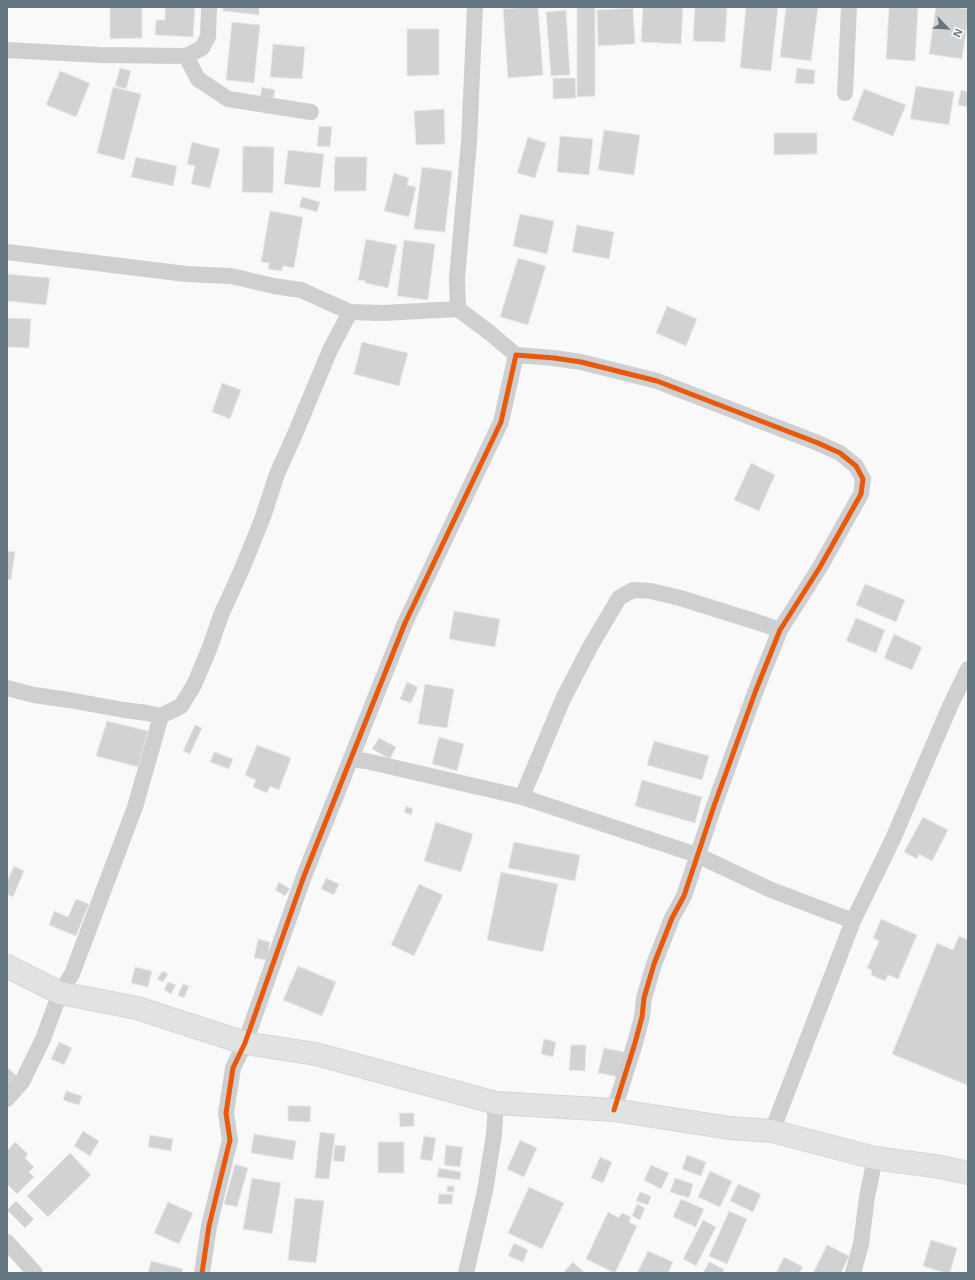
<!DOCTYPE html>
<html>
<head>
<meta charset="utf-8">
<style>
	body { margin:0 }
	#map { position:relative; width:975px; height:1280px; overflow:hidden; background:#f9f9f9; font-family:Helvetica,sans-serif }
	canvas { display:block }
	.frame { position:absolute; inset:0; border:8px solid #657683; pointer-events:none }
	.north { position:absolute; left:927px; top:8px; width:40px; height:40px; -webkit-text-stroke:3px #fff; paint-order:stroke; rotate:115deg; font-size:11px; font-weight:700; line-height:16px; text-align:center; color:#657683 }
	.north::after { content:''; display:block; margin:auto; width:14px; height:18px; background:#657683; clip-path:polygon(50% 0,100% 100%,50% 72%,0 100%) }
</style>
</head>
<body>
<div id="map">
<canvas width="975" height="1280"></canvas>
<div class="frame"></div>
<div class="north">N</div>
</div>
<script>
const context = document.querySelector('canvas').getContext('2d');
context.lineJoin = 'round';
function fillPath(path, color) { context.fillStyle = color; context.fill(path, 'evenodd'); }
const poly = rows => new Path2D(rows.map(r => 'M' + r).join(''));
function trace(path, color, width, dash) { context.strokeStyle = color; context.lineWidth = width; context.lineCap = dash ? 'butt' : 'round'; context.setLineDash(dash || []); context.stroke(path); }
const building = poly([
	[110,7,142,7,142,38,110,39,110,7],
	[165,7,195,7,193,37,155,35,156,20,165,20,165,7],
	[223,7,259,7,259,15,223,11,223,7],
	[527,7,538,7,543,75,508,78,503,9,527,7],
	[577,7,595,7,595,96,577,97,577,7],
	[643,7,683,7,681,44,641,42,643,7],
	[695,7,727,7,725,42,693,41,695,7],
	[746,7,778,7,771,71,740,68,746,7],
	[786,7,818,7,811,61,780,57,786,7],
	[889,7,918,7,915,61,886,59,889,7],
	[936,7,954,7,968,9,968,19,962,59,929,54,936,7],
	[633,8,635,44,598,46,597,10,633,8],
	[566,10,570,75,551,76,546,12,566,10],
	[232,22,260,25,254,83,226,80,232,22],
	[407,29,439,29,439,75,407,76,407,29],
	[273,44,305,47,302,79,270,77,273,44],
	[120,68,131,71,126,89,115,86,120,68],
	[797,68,815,70,814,84,795,83,797,68],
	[60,71,90,83,76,117,46,105,60,71],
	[553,78,575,78,576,98,553,99,553,78],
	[916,86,954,92,949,125,910,119,916,86],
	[113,87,141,94,124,160,97,153,113,87],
	[262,87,275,90,273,100,260,97,262,87],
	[864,89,906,105,893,136,852,120,864,89],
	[961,90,968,92,968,107,958,105,961,90],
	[444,109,445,144,416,145,414,111,444,109],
	[319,126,332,127,330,147,317,146,319,126],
	[604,130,640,135,634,175,598,170,604,130],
	[774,133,817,133,817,154,774,155,774,133],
	[560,136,593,139,589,175,557,172,560,136],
	[528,137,546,143,535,178,517,173,528,137],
	[192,142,220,149,210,188,191,184,195,166,187,164,192,142],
	[243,146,274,147,273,193,242,192,243,146],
	[288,150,324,154,320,188,284,184,288,150],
	[136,157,177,166,173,186,131,177,136,157],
	[335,157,367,157,366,191,334,191,335,157],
	[422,167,452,171,445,232,414,229,422,167],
	[394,173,409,178,407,185,416,187,409,217,384,211,394,173],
	[302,197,320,202,317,212,299,207,302,197],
	[270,211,303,217,294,268,283,266,282,271,268,269,269,263,261,262,270,211],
	[520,214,554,221,547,254,513,246,520,214],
	[577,225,614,232,609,259,572,252,577,225],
	[366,239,397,245,388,288,365,283,366,281,358,280,366,239],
	[404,240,435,244,428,300,397,296,404,240],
	[518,258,546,266,528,325,500,317,518,258],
	[7,274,50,278,46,305,7,301,7,274],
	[667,306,697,319,686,346,656,333,667,306],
	[7,318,31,319,29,348,7,347,7,318],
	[362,342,408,353,399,386,354,374,362,342],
	[222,383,241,390,230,419,212,412,222,383],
	[751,463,775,475,759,511,734,500,751,463],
	[7,551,15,552,11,580,7,579,7,551],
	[865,584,905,600,896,622,856,605,865,584],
	[454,611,500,619,495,647,449,639,454,611],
	[856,618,885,630,876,653,846,641,856,618],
	[894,634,922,647,912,670,884,658,894,634],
	[407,682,418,687,411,703,400,699,407,682],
	[425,684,454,689,447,728,418,724,425,684],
	[107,721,148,731,138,767,96,756,107,721],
	[195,725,202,728,190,754,183,751,195,725],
	[439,737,464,744,457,771,432,764,439,737],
	[379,738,396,747,390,759,372,749,379,738],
	[654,741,709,756,702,780,647,765,654,741],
	[257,745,291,758,279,790,270,786,267,793,253,787,256,780,245,775,257,745],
	[214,752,233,759,229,769,210,762,214,752],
	[642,780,702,797,695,823,635,806,642,780],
	[406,806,413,809,411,815,404,812,406,806],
	[923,817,948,830,932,861,919,854,917,859,904,852,923,817],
	[436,822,473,834,461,872,424,861,436,822],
	[514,842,580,855,575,881,508,868,514,842],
	[14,866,24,871,13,897,7,894,7,882,14,866],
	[501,872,558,884,543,952,487,940,501,872],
	[326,878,339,884,334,895,321,889,326,878],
	[279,882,290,889,285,896,275,890,279,882],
	[419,884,443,895,414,956,391,945,419,884],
	[76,899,89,904,76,936,49,925,54,911,68,917,76,899],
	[881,919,917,935,898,979,888,975,885,981,871,975,872,970,867,968,879,941,873,938,881,919],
	[959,936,968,940,968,1082,967,1085,892,1054,937,943,953,950,959,936],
	[258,939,270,942,267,960,254,958,258,939],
	[298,966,336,982,322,1016,283,1000,298,966],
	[135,967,152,971,148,987,131,983,135,967],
	[163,971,168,974,163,982,157,979,163,971],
	[168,982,176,985,171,994,164,990,168,982],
	[183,984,189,986,184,998,178,995,183,984],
	[544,1039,556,1042,553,1057,541,1054,544,1039],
	[59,1042,72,1048,64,1065,51,1059,59,1042],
	[571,1045,586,1045,585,1071,569,1070,571,1045],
	[604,1048,624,1052,619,1077,598,1073,604,1048],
	[7,1067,19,1078,7,1091,7,1067],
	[66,1091,82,1096,79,1105,63,1100,66,1091],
	[288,1106,311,1106,310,1122,288,1121,288,1106],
	[399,1113,414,1113,414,1126,400,1127,399,1113],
	[83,1131,99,1141,90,1156,74,1146,83,1131],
	[320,1132,335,1134,329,1179,315,1178,320,1132],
	[254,1134,296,1141,293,1160,251,1153,254,1134],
	[150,1135,173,1139,171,1151,148,1147,150,1135],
	[424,1136,436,1138,432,1161,420,1159,424,1136],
	[520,1140,537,1148,524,1177,507,1169,520,1140],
	[15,1142,28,1154,25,1158,34,1167,29,1172,34,1177,17,1194,7,1184,7,1151,15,1142],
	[378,1142,404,1142,404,1173,378,1173,378,1142],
	[335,1145,346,1146,344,1162,333,1161,335,1145],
	[446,1145,463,1147,460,1167,444,1165,446,1145],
	[70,1153,91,1175,48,1217,27,1196,70,1153],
	[687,1155,706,1162,701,1176,682,1169,687,1155],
	[600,1157,612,1162,603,1183,591,1178,600,1157],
	[235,1164,248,1168,237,1207,224,1204,235,1164],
	[651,1165,669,1173,661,1189,644,1180,651,1165],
	[439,1168,461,1172,460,1180,437,1177,439,1168],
	[710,1171,732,1181,720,1207,698,1197,710,1171],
	[252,1178,281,1183,272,1234,243,1229,252,1178],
	[675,1178,693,1184,689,1198,670,1192,675,1178],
	[738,1184,761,1194,753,1212,730,1201,738,1184],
	[447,1186,454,1186,454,1192,447,1192,447,1186],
	[529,1187,564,1203,542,1249,508,1233,529,1187],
	[640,1192,651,1196,648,1205,636,1201,640,1192],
	[439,1194,453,1194,452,1204,438,1204,439,1194],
	[295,1198,324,1201,316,1263,288,1260,295,1198],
	[681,1199,704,1209,696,1227,673,1217,681,1199],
	[16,1201,34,1219,25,1228,7,1210,16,1201],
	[168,1202,193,1213,179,1244,154,1233,168,1202],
	[637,1204,645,1208,640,1220,632,1216,637,1204],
	[729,1211,747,1219,727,1264,709,1256,729,1211],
	[608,1212,619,1218,622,1213,631,1217,629,1222,637,1226,615,1273,586,1259,608,1212],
	[703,1220,716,1227,696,1266,683,1259,703,1220],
	[931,1240,957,1248,950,1273,945,1273,923,1266,931,1240],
	[514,1243,528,1250,523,1262,508,1256,514,1243],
	[827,1245,849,1256,841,1273,813,1273,827,1245],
	[648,1251,673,1262,668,1273,637,1273,648,1251],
	[784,1257,803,1267,799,1273,776,1273,784,1257],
	[151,1261,183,1269,182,1273,148,1273,151,1261],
	[573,1262,585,1273,563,1273,573,1262],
	[709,1262,724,1269,722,1273,703,1273,709,1262]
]);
const minor = poly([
	[7,50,100,55,186,56,202,48,208,37,209,7],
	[186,56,198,79,228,99,311,112],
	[845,93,849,7],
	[7,252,186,274,231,276,274,286,301,290,350,312],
	[458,309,490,333,516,355],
	[7,688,34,695,69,700,124,710,147,713,161,716,181,706,194,685,210,647,221,615,242,569,263,517,277,474,295,434,330,350,350,312,383,313,458,309,457,278,469,142,475,7],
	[351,759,366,761,522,797,697,855,769,889,853,921,772,1131],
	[522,797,563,699,590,647,619,598,633,590,651,591,680,598,757,622,780,630],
	[853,921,892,841,951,704,968,669],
	[7,1099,22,1082,43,1039,60,993,72,974,135,807,161,716],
	[7,1242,35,1273],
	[202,1273,209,1226,230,1140,226,1113,233,1068,245,1043,304,876,405,623,501,422,516,355,554,358,581,362,657,381,818,443,840,453,856,466,863,479,861,494,820,567,780,630,756,690,714,806,684,896,672,918,654,964,644,998,642,1017,635,1043,614,1110],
	[466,1273,485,1191,494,1134,496,1103],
	[853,1273,861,1244,867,1197,875,1158]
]);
const primary = poly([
	[7,966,60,993,137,1008,245,1043,316,1054,496,1103,614,1110,730,1128,772,1131,875,1158,941,1167,968,1173]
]);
const cycleway = poly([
	[202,1273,209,1226,230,1140,226,1113,233,1068,245,1043,304,876,405,623,501,422,516,355,554,358,581,362,657,381,818,443,840,453,856,466,863,479,861,494,820,567,780,630,756,690,714,806,684,896,672,918,654,964,644,998,642,1017,635,1043,614,1110]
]);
fillPath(building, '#d0d2d3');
trace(building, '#e8e8e8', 1);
trace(primary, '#d5d6d7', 24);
trace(minor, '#cecfd0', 16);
trace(primary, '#e1e2e2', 22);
trace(cycleway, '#e8590c', 5);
</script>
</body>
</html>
